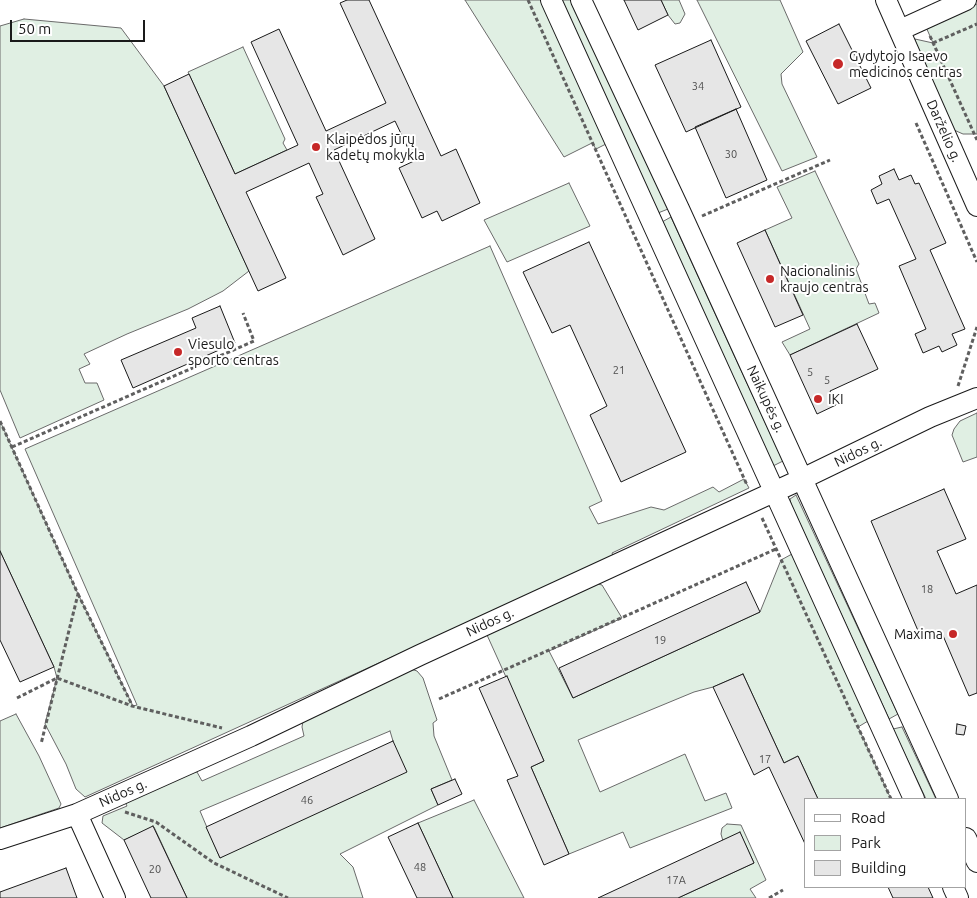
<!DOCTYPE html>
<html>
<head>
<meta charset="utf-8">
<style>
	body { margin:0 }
	#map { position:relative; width:977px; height:898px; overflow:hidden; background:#fff; font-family:Ubuntu,sans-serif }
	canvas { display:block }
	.legend { position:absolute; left:804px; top:798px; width:162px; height:90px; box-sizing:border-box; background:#fff; border:1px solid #a3a3a3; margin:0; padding:6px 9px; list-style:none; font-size:15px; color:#1a1a1a }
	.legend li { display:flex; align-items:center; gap:10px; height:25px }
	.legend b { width:25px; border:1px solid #a3a3a3 }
	.scale { position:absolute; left:10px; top:20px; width:135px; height:22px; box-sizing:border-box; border:2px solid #1a1a1a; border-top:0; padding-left:6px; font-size:15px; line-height:18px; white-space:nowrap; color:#1a1a1a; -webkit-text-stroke:4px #fff; paint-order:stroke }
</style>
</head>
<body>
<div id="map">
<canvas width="977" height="898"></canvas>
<ul class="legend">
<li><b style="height:6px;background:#fff"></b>Road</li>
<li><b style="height:14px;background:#e0efe3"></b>Park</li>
<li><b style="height:14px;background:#e6e6e6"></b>Building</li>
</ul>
<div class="scale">50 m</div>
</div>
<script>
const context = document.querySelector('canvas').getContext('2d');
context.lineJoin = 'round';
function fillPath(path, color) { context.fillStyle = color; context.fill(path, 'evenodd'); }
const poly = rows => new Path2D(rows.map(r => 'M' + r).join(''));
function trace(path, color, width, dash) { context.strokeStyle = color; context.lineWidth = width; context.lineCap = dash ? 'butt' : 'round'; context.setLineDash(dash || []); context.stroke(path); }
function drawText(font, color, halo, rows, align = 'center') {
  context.font = font + ' Ubuntu,sans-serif'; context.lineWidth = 4; context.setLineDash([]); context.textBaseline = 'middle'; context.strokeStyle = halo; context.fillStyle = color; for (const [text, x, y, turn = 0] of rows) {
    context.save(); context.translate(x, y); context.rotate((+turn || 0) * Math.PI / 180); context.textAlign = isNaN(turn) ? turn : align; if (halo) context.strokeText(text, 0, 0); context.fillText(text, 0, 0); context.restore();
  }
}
const green = poly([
	[465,0,542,0,608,143,596,149,592,143,564,157,465,0],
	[561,0,573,0,668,209,658,213,561,0],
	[661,0,679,0,685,14,680,23,675,24,668,15,661,0],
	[697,0,780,0,803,52,781,74,782,84,817,157,782,171,697,0],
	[977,4,977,134,963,134,954,130,915,46,915,39,933,43,926,27,977,4],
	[24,19,121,28,164,86,249,271,223,291,188,309,127,334,84,354,90,364,79,369,85,383,97,383,104,400,20,438,0,390,0,26,24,19],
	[243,47,285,139,283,143,287,150,235,174,188,72,243,47],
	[815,171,859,264,856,269,869,304,875,303,879,313,790,355,782,342,810,329,765,230,792,218,777,187,815,171],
	[569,183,590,226,507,262,484,220,569,183],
	[671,217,733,353,783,461,773,466,662,222,671,217],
	[490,246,602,501,589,507,598,524,651,507,664,510,713,487,719,492,744,479,749,488,612,553,614,558,484,615,85,797,76,789,66,764,45,724,57,678,54,667,0,551,0,421,78,594,133,706,137,705,25,449,490,246],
	[977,413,977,457,963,462,952,435,954,429,960,421,977,413],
	[796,495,898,714,889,719,791,504,790,499,796,495],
	[792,554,868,721,858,727,891,799,818,799,798,756,784,763,743,674,713,687,694,692,578,740,600,792,685,754,705,801,726,793,732,808,630,848,623,832,569,854,531,767,544,761,487,635,598,584,602,585,622,618,549,651,573,698,760,612,781,560,792,554],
	[411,669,417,671,423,678,437,720,433,723,434,736,452,780,431,789,438,805,340,854,353,867,363,898,187,898,154,827,124,840,102,823,103,816,127,806,124,800,192,771,197,772,202,781,304,736,302,727,303,721,411,669],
	[390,731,393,741,220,858,200,811,390,731],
	[16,714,39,756,61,804,59,808,0,828,0,721,16,714],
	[902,727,936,799,926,799,893,729,902,727],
	[474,800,524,898,453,898,418,823,474,800],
	[727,824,741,825,766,880,750,889,756,898,678,898,754,863,740,833,723,841,721,834,722,828,727,824]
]);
const building = poly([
	[347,0,369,0,441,156,456,149,480,203,442,221,437,211,422,218,399,168,414,161,395,121,334,150,375,239,343,255,316,197,323,194,309,163,246,192,286,278,258,291,164,86,189,74,235,174,298,145,251,42,279,29,326,131,386,103,340,3,347,0],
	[624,0,661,0,668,15,638,30,624,0],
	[839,24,871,88,838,104,806,41,839,24],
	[711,40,741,107,686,132,655,65,711,40],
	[736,109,767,180,726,198,695,127,736,109],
	[894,169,899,180,911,175,915,184,919,183,946,243,930,250,965,329,952,334,957,345,942,352,939,346,923,353,915,334,926,329,899,266,916,259,889,199,877,204,871,190,882,184,879,176,894,169],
	[765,230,803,315,775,327,737,243,765,230],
	[589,242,686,452,621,482,590,415,607,406,570,325,552,333,523,272,589,242],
	[220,306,235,343,133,388,121,360,196,328,192,318,220,306],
	[857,324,878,369,830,391,836,405,817,414,790,355,857,324],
	[944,489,966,539,937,551,956,594,977,585,977,693,969,696,941,631,922,640,871,521,944,489],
	[0,551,54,667,20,682,0,640,0,551],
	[746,582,760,612,573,698,559,668,746,582],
	[743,674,784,763,798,756,818,799,806,799,806,846,769,767,754,775,713,687,743,674],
	[507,676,544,761,531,767,569,854,544,865,507,780,518,776,479,688,507,676],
	[957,724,966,726,964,735,956,734,957,724],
	[393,741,407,772,220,858,206,827,393,741],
	[455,779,462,794,438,805,431,789,455,779],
	[418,823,453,898,417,898,388,837,418,823],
	[153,826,187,898,151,898,124,840,153,826],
	[740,832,754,863,678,898,598,898,740,832],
	[66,868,77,898,0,898,0,892,66,868],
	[888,887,928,887,933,898,893,898,888,887]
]);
const path = poly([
	[528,0,747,485],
	[930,36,977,140],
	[933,43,977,24],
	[916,123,977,262],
	[702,216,830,160],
	[958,386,977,327],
	[0,421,78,594,41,744],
	[12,447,254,341,243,313],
	[762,518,891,799],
	[78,594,132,705],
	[17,698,57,678,132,706,222,728],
	[439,699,776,549],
	[125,812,156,822,214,863,288,898],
	[769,898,783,890]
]);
const minor = poly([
	[551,0,914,799],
	[581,0,679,209,948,799],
	[886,0,977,206],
	[900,30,966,0],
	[77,814,115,898],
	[966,838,977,862],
	[0,839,77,814,251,736,420,655,802,479,930,417,977,398],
	[953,887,958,898]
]);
const markers = [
	[838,64,6,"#c62828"],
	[316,147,5,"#c62828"],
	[770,279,5,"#c62828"],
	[178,352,5,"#c62828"],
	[818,399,5,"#c62828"],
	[953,634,5,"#c62828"]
];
const numberNames = [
	["34",698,86],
	["30",731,154],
	["21",619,370],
	["5",810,372],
	["5",827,380],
	["18",927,589],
	["19",660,640],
	["17",765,759],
	["46",307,800],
	["48",420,867],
	["20",155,869],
	["17A",676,880]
];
const poiNames = [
	["Gydytojo Isaevo",849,56],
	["medicinos centras",849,72],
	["Klaipėdos jūrų",326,139],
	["kadetų mokykla",326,155],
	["Nacionalinis",780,271],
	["kraujo centras",780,287],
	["Viesulo",188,344],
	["sporto centras",188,360],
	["IKI",828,399],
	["Maxima",943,634,"right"]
];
const streetNames = [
	["Darželio g.",944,131,66],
	["Naikupės g.",766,399,65],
	["Nidos g.",858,452,-26],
	["Nidos g.",490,622,-25],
	["Nidos g.",123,793,-24]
];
fillPath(green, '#e0efe3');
trace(green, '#6a6a6a', 1);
fillPath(building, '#e6e6e6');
trace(building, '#1a1a1a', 1);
trace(minor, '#1a1a1a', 22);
trace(path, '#5f5f5f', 3, [4, 2.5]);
trace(minor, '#fff', 20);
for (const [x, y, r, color] of markers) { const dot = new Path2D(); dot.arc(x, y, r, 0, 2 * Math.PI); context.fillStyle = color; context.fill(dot); trace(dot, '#fff', 2); }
drawText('11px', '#4d4d4d', null, numberNames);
drawText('14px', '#1a1a1a', '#fff', poiNames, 'left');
drawText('14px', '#1a1a1a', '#fff', streetNames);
</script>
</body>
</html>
